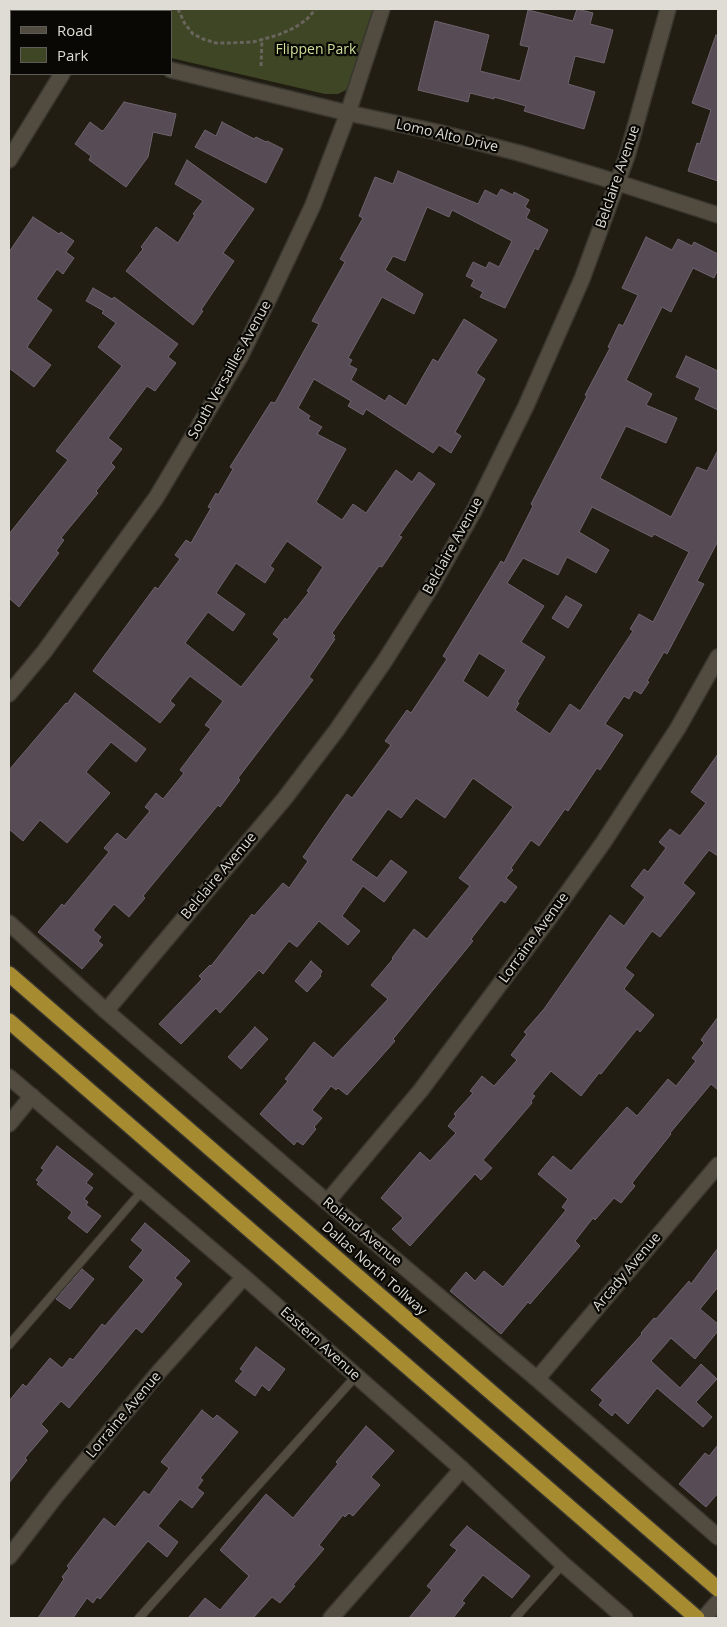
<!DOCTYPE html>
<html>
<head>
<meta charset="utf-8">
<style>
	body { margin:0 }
	#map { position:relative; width:727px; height:1627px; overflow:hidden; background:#211d12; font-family:"Open Sans",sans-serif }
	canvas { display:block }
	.frame { position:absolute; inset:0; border:10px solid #dedcd4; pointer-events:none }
	.legend { position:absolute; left:10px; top:10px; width:162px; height:65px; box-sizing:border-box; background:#090804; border:1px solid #5e5d57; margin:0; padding:6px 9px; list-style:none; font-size:15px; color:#dedcd4 }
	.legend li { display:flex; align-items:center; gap:10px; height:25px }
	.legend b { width:25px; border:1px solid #5e5d57 }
</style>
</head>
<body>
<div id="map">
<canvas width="727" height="1627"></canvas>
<div class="frame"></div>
<ul class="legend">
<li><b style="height:6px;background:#514c3f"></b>Road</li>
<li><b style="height:14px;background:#3e4625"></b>Park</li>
</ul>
</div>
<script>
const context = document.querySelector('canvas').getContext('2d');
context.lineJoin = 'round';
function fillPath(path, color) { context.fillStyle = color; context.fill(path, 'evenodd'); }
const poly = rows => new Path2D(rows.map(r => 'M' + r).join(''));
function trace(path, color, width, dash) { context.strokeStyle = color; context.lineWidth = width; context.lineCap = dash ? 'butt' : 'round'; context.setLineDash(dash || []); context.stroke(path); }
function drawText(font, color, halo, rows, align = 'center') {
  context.font = font + ' "Open Sans",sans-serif'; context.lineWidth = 4.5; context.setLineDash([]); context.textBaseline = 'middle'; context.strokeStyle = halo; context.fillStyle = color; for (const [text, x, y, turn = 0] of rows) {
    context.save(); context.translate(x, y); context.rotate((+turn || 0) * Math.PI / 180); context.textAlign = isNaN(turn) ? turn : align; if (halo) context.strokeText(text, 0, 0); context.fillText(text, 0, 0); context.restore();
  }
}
const green = poly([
	[120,9,374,9,350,84,346,90,338,94,325,94,171,58,171,11,118,11]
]);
const building = poly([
	[577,9,593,13,590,24,613,30,604,63,575,56,568,84,595,92,584,129,524,111,526,106,494,97,494,99,470,93,468,102,418,90,435,21,489,35,480,71,520,81,529,47,520,45,528,10,573,21,577,9],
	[716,35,718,36,718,181,688,171,697,143,700,144,711,110,692,103,716,35],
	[124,102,176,114,171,136,153,132,148,157,126,187,89,160,91,156,75,144,90,122,102,131,104,130,124,102],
	[222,122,254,139,256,137,266,142,267,141,283,149,266,183,195,147,205,130,216,136,222,122],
	[187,160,254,209,223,253,234,261,201,310,203,311,193,325,126,271,143,249,141,247,156,227,178,243,195,215,193,214,203,201,175,184,187,160],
	[398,171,478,204,485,190,497,196,501,189,513,195,514,192,529,200,525,207,530,210,526,218,548,230,538,250,535,248,505,308,480,297,483,292,471,286,474,280,466,276,473,262,486,268,489,262,499,267,512,241,452,210,449,217,427,207,405,261,393,256,385,270,423,294,414,314,382,297,348,358,352,360,349,365,357,369,351,380,385,401,389,395,406,406,433,359,438,362,464,319,497,340,476,373,485,379,455,432,461,436,451,453,439,445,433,453,366,409,363,415,348,406,351,401,314,379,298,408,310,416,308,419,322,427,317,434,346,449,316,502,342,520,353,504,366,513,396,470,412,482,419,472,435,484,399,536,402,537,382,567,379,566,332,633,335,636,333,638,335,639,309,677,313,680,238,778,240,780,220,807,218,805,143,896,145,898,129,917,114,904,93,930,101,937,98,941,103,945,82,969,38,932,62,904,64,906,109,852,104,848,117,833,126,840,150,811,145,807,156,793,163,799,184,773,180,770,211,729,205,725,223,701,190,676,170,701,175,705,160,723,93,671,155,587,158,589,180,559,175,555,186,540,191,543,211,508,208,507,216,493,218,495,233,469,230,467,271,402,275,403,319,324,312,321,345,262,340,259,363,218,359,216,375,177,393,184,398,171],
	[287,541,323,567,307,591,309,592,287,620,285,618,273,634,279,639,241,687,185,643,208,612,233,631,245,614,216,593,236,563,265,583,274,569,270,566,287,541],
	[33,217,59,234,61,232,74,241,66,252,74,258,63,274,57,269,36,299,52,310,27,347,51,365,34,387,9,368,9,252,33,217],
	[646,237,672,250,678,239,692,246,694,242,718,254,718,269,714,278,693,268,671,312,662,307,626,380,652,394,646,405,677,418,666,443,626,426,600,478,671,517,697,467,707,471,718,450,718,541,697,581,704,584,667,654,664,652,647,681,649,682,641,694,634,690,629,699,624,696,605,724,623,735,600,770,597,768,568,811,565,809,539,846,531,840,511,868,513,870,506,878,517,887,505,903,501,900,471,939,473,941,393,1039,395,1041,347,1095,338,1088,336,1090,331,1086,312,1110,322,1118,314,1127,316,1129,303,1145,297,1141,294,1145,260,1114,288,1081,285,1079,314,1042,333,1058,388,999,371,985,393,959,392,958,414,929,427,939,470,886,459,878,496,830,513,807,473,778,445,818,416,798,401,818,388,809,351,860,377,878,391,860,407,872,384,902,363,886,342,916,360,931,348,945,319,921,297,947,289,941,263,974,259,970,220,1013,216,1008,181,1044,159,1024,202,979,199,976,210,965,211,966,252,914,254,916,283,883,289,888,308,861,303,857,325,825,347,794,352,798,391,745,385,741,407,710,411,713,447,659,443,656,501,561,504,563,533,506,531,504,587,396,585,395,610,348,608,347,619,324,623,326,638,295,622,288,646,237],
	[592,507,652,537,654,534,689,552,653,622,639,614,630,629,633,631,580,711,570,704,550,734,515,710,519,703,517,702,545,657,521,642,544,606,507,583,523,558,558,575,567,557,596,573,609,550,579,532,592,507],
	[479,653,506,670,488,698,463,681,479,653],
	[93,288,112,299,114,297,178,344,168,357,176,363,155,391,147,386,108,438,122,449,111,463,115,467,96,491,98,493,61,538,64,540,56,551,59,553,19,607,9,598,9,534,68,460,56,451,122,366,98,347,116,323,102,313,104,311,86,301,93,288],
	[686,356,718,371,718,410,695,399,700,388,676,377,686,356],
	[566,596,582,605,568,628,552,618,566,596],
	[75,693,146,749,136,762,111,742,86,772,110,793,67,843,40,820,23,841,9,829,9,770,66,703,67,704,75,693],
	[718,754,718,856,709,850,683,883,695,893,660,937,652,931,625,968,634,975,624,989,654,1015,640,1032,637,1029,601,1074,599,1073,581,1096,551,1071,532,1094,535,1096,531,1101,532,1103,483,1160,492,1168,481,1180,475,1174,410,1246,392,1229,403,1218,381,1198,420,1152,430,1161,456,1133,448,1126,456,1116,454,1114,473,1093,470,1091,482,1076,494,1086,517,1060,511,1055,527,1034,524,1032,544,1009,610,915,624,926,645,897,631,886,644,869,648,872,666,848,659,842,670,829,680,836,706,803,691,792,718,754],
	[311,961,322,971,320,975,321,976,307,992,295,981,311,961],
	[718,1017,718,1090,711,1084,670,1133,671,1134,632,1183,635,1186,621,1203,614,1198,595,1220,593,1218,575,1241,580,1246,530,1304,528,1302,501,1334,450,1291,466,1272,475,1281,484,1271,503,1287,566,1210,562,1207,568,1199,538,1174,553,1156,571,1171,627,1107,637,1116,668,1079,676,1086,696,1061,692,1058,704,1043,701,1040,718,1017],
	[255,1027,268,1039,241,1069,228,1057,255,1027],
	[57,1146,93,1174,86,1183,93,1188,84,1199,88,1202,86,1205,101,1216,87,1233,68,1218,72,1212,37,1184,39,1182,36,1180,44,1170,41,1168,57,1146],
	[145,1223,190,1261,175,1278,182,1284,142,1333,136,1328,69,1408,61,1401,41,1424,48,1431,25,1458,27,1460,9,1483,9,1401,23,1384,26,1387,50,1358,62,1368,70,1358,73,1360,102,1324,105,1326,144,1280,129,1267,143,1250,131,1240,145,1223],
	[718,1248,718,1287,700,1309,718,1324,718,1331,695,1359,671,1338,651,1361,680,1388,701,1364,717,1379,696,1402,712,1417,703,1427,657,1388,628,1424,615,1412,612,1416,599,1405,603,1400,591,1390,642,1334,641,1333,654,1318,656,1319,689,1281,691,1284,718,1248],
	[82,1269,94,1279,70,1309,56,1299,82,1269],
	[256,1347,285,1369,269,1391,262,1385,255,1396,235,1381,243,1371,240,1369,256,1347],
	[202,1410,213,1419,217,1415,238,1432,200,1478,203,1480,197,1488,204,1493,192,1508,180,1499,158,1526,178,1542,167,1557,148,1541,100,1599,97,1597,93,1603,87,1598,73,1618,38,1618,64,1579,62,1577,69,1568,67,1566,104,1518,115,1527,144,1491,149,1495,169,1468,161,1462,202,1410],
	[366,1426,394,1451,371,1477,380,1485,353,1516,349,1513,345,1517,343,1515,319,1545,324,1549,293,1585,295,1586,280,1603,272,1597,253,1618,188,1618,205,1598,220,1610,249,1576,220,1550,266,1494,293,1518,338,1464,336,1462,366,1426],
	[718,1445,718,1493,706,1507,679,1484,705,1453,709,1456,718,1445],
	[467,1526,530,1576,512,1598,483,1575,462,1601,465,1603,453,1618,409,1618,432,1590,427,1586,457,1550,450,1545,467,1526]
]);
const path = poly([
	[178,9,185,24,193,34,203,39,216,43,228,43,253,42,278,35,294,28,306,20,316,9],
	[261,66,262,39]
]);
const service = poly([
	[9,1345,142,1191],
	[139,1618,356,1376],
	[515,1618,563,1564]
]);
const minor = poly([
	[101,11,102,9],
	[9,160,62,74],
	[9,694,44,652,156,498,240,357,271,294,313,205,348,113,382,9],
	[106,1011,285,798,336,731,384,662,430,589,475,509,526,406,582,279,627,156,668,9],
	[9,1124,32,1096],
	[327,1202,421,1090,550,917,603,843,678,728,718,657],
	[537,1379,718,1165],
	[9,1557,56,1496,158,1373,244,1277],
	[331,1618,462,1469]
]);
const tertiary = poly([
	[9,22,11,23],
	[171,70,348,113,437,132,519,153,600,177,718,215],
	[9,923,106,1011,327,1202,537,1379,718,1537],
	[9,1077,244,1277,462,1469,563,1564,625,1618],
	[704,1618,718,1602]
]);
const motorway = poly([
	[9,974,718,1589],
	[9,1021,697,1618]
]);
const parkNames = [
	["Flippen Park",316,50]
];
const streetNames = [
	["Lomo Alto Drive",447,136,13],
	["Belclaire Avenue",618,177,-71],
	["South Versailles Avenue",230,370,-61],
	["Belclaire Avenue",453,546,-61],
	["Belclaire Avenue",219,876,-50],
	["Lorraine Avenue",534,938,-54],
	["Roland Avenue",362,1232,40],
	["Dallas North Tollway",374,1269,41],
	["Arcady Avenue",627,1272,-50],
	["Eastern Avenue",320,1344,42],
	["Lorraine Avenue",124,1415,-50]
];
fillPath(green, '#3e4625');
fillPath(building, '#574c56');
trace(building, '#6e636e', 1);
trace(service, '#39362f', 10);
trace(minor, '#39362f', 18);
trace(tertiary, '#39362f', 18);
trace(motorway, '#39362f', 18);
trace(path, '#69655c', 3, [4, 2.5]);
trace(service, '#514c3f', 8);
trace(minor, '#514c3f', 15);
trace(tertiary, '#514c3f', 15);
trace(motorway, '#a68b31', 15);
drawText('14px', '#cedf9a', '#090804', parkNames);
drawText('14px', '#dedcd4', '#090804', streetNames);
</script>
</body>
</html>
